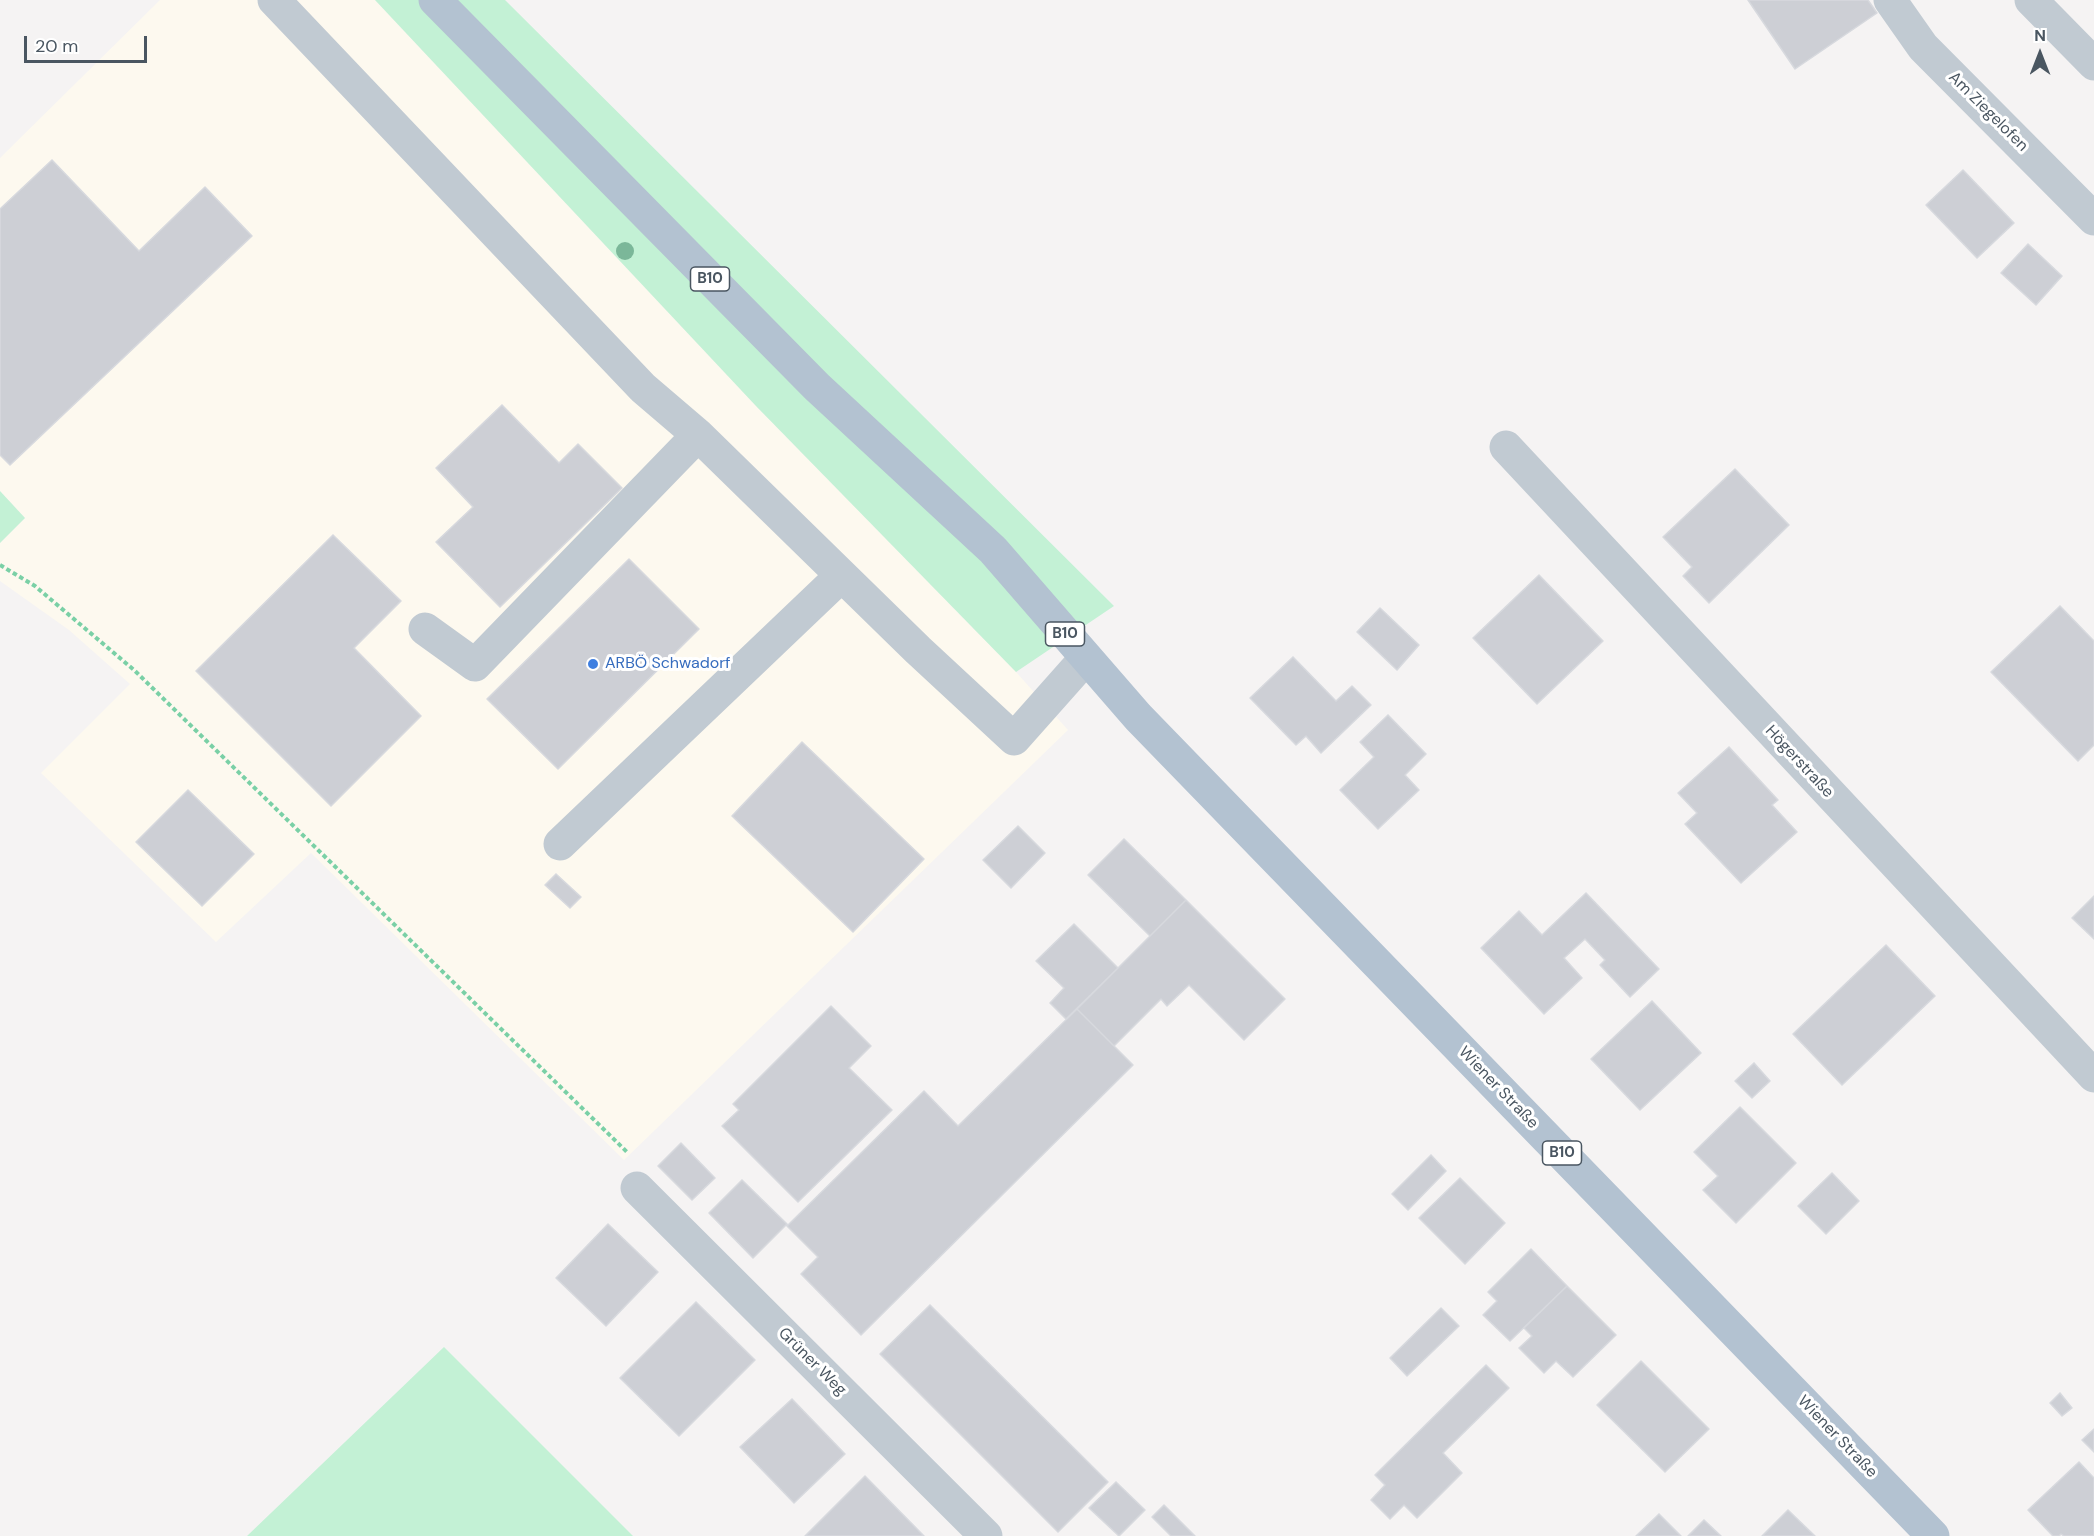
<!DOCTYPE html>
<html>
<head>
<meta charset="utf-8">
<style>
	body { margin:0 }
	#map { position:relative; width:2094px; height:1536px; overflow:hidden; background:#f5f3f3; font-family:"DM Sans",sans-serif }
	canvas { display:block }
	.north { position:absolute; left:2010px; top:24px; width:60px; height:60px; -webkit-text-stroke:4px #fff; paint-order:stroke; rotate:0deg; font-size:16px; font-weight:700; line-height:24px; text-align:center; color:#4a5661 }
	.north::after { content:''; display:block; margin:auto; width:21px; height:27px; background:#4a5661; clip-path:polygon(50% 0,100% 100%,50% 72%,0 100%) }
	.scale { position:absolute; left:24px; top:36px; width:123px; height:27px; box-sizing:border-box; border:3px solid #4a5661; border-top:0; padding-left:8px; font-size:18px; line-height:21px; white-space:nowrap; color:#4a5661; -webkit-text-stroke:4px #fff; paint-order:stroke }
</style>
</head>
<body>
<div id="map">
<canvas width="2094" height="1536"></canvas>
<div class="north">N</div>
<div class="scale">20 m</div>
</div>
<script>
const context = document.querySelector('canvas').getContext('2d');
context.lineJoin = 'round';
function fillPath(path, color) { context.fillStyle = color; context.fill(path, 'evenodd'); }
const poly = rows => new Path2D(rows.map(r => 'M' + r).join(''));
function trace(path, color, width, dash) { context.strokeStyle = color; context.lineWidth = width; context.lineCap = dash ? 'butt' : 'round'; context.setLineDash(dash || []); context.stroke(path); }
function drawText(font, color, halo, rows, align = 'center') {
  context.font = font + ' "DM Sans",sans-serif'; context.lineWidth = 6; context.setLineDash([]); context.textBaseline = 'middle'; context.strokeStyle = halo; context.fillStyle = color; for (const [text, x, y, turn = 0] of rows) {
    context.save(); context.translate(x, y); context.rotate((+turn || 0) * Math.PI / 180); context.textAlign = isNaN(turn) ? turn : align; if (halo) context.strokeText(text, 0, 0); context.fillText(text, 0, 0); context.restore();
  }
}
const commercial = poly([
	[160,0,375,0,756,406,1016,672,1068,730,624,1160,311,853,216,942,41,773,130,684,69,630,0,581,0,543,25,518,0,491,0,158]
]);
const green = poly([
	[375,0,505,0,1114,606,1016,672,756,406],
	[0,491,25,518,0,543],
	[444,1347,633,1536,247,1536,345,1442]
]);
const building = poly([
	[1748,0,1868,0,1877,13,1795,69,1748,0],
	[52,160,139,251,205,187,252,236,10,465,0,455,0,209,52,160],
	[1963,170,2014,223,1977,258,1926,205,1963,170],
	[2028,244,2062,276,2036,305,2001,273,2028,244],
	[502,405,559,463,578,444,622,488,500,607,436,542,473,507,436,468,502,405],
	[1735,469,1789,525,1709,603,1683,576,1692,567,1663,537,1735,469],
	[333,535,401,601,354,648,421,716,331,806,196,671,333,535],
	[629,559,699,629,558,769,487,699,629,559],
	[1539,575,1603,641,1537,704,1473,638,1539,575],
	[2060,606,2094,641,2094,745,2078,761,1991,672,2060,606],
	[1380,608,1419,645,1397,670,1357,632,1380,608],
	[1293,657,1336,701,1352,686,1371,705,1321,753,1306,736,1296,745,1250,698,1293,657],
	[1388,715,1426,754,1405,775,1419,790,1378,829,1340,790,1374,757,1360,742,1388,715],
	[802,742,924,859,853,932,732,816,802,742],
	[1729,747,1778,800,1772,805,1797,832,1741,883,1685,824,1697,813,1678,793,1729,747],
	[188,790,254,854,202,906,136,842,188,790],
	[1018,826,1045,853,1011,888,983,860,1018,826],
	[1124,839,1186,900,1150,936,1088,875,1124,839],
	[556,874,581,897,570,908,545,885,556,874],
	[1586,893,1659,969,1630,997,1600,965,1605,960,1585,939,1564,958,1582,978,1544,1014,1481,948,1519,911,1542,935,1586,893],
	[2094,896,2094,939,2072,918,2094,896],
	[1186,900,1285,999,1244,1040,1189,985,1167,1006,1161,999,1114,1046,1077,1009,1186,900],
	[1074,924,1118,968,1066,1019,1050,1003,1064,988,1036,961,1074,924],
	[1886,945,1935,996,1842,1085,1793,1034,1886,945],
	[1652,1001,1701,1053,1640,1110,1591,1059,1652,1001],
	[831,1006,871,1046,849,1068,892,1110,798,1202,722,1126,739,1110,733,1104,831,1006],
	[1077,1009,1133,1065,861,1335,801,1274,818,1257,787,1226,924,1091,958,1126,1077,1009],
	[1754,1063,1770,1081,1752,1098,1735,1081,1754,1063],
	[1740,1107,1796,1163,1736,1223,1703,1190,1718,1176,1694,1152,1740,1107],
	[681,1143,715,1178,692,1200,658,1166,681,1143],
	[1431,1155,1446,1171,1408,1210,1392,1194,1431,1155],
	[1832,1173,1859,1201,1826,1234,1798,1206,1832,1173],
	[1460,1178,1505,1223,1465,1264,1419,1218,1460,1178],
	[742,1180,787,1224,753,1258,709,1213,742,1180],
	[608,1224,658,1272,606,1326,556,1278,608,1224],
	[1531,1249,1567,1286,1510,1341,1483,1315,1497,1301,1488,1292,1531,1249],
	[1567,1286,1616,1335,1573,1377,1556,1361,1544,1373,1519,1348,1532,1336,1524,1328,1567,1286],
	[696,1302,755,1360,679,1436,620,1378,696,1302],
	[930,1305,1108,1482,1058,1532,880,1354,930,1305],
	[1441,1308,1459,1326,1407,1376,1390,1358,1441,1308],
	[1641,1361,1709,1429,1665,1472,1597,1405,1641,1361],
	[1486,1365,1509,1388,1443,1453,1462,1473,1417,1518,1404,1505,1390,1519,1371,1500,1385,1485,1375,1475,1486,1365],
	[2060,1393,2072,1408,2062,1416,2050,1403,2060,1393],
	[792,1399,845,1454,794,1503,740,1447,792,1399],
	[2094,1429,2094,1452,2082,1440,2094,1429],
	[2079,1462,2094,1478,2094,1536,2064,1536,2061,1534,2059,1536,2053,1536,2028,1510,2079,1462],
	[865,1476,924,1536,805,1536,865,1476],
	[1116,1482,1145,1510,1119,1536,1089,1508,1116,1482],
	[1164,1505,1195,1536,1171,1536,1152,1517,1164,1505],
	[1788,1510,1815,1536,1762,1536,1788,1510],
	[1659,1514,1681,1536,1636,1536,1659,1514],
	[1704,1520,1721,1536,1688,1536,1704,1520]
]);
const path = poly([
	[0,565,35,586,134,670,627,1152]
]);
const minor = poly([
	[274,0,643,388,698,435,918,650,1014,739,1085,659],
	[1890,0,1923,47,2094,219],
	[2031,0,2094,64],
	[1506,447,2094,1076],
	[425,629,475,665,698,435],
	[560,844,841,576],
	[637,1188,986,1536]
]);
const major = poly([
	[435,0,817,387,993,550,1138,717,1933,1536]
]);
const trees = [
	[625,251]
];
const markers = [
	[593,664,6,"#3f7fe0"]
];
const shields = [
	[710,279,39],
	[1065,634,39],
	[1562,1153,39]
];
const shieldNames = [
	["B10",710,279],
	["B10",1065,634],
	["B10",1562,1153]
];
const streetNames = [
	["Am Ziegelofen",1988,112,45],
	["Högerstraße",1799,762,47],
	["Wiener Straße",1498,1088,46],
	["Grüner Weg",812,1362,45],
	["Wiener Straße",1837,1437,46]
];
const shopNames = [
	["ARBÖ Schwadorf",605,664]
];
fillPath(commercial, '#fdf9ef');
fillPath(green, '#c3f1d5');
fillPath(building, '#cdcfd5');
trace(building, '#d7d9de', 1.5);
trace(path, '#7ad0a6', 4, [4.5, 3]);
trace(minor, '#c1cad2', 33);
trace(major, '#b3c2d1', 33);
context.fillStyle = '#7bb799';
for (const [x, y] of trees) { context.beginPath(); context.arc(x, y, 9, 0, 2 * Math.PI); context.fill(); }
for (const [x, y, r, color] of markers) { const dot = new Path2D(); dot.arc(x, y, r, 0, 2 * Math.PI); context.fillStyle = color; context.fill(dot); trace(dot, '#fff', 2); }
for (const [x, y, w] of shields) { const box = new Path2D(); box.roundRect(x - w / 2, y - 12, w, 24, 4.5); context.fillStyle = '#fff'; context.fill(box); trace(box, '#4a5661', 1.5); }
drawText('bold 15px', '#4a5661', null, shieldNames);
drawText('16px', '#4a5661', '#fff', streetNames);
drawText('16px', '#366cbe', '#fff', shopNames, 'left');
</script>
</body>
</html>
